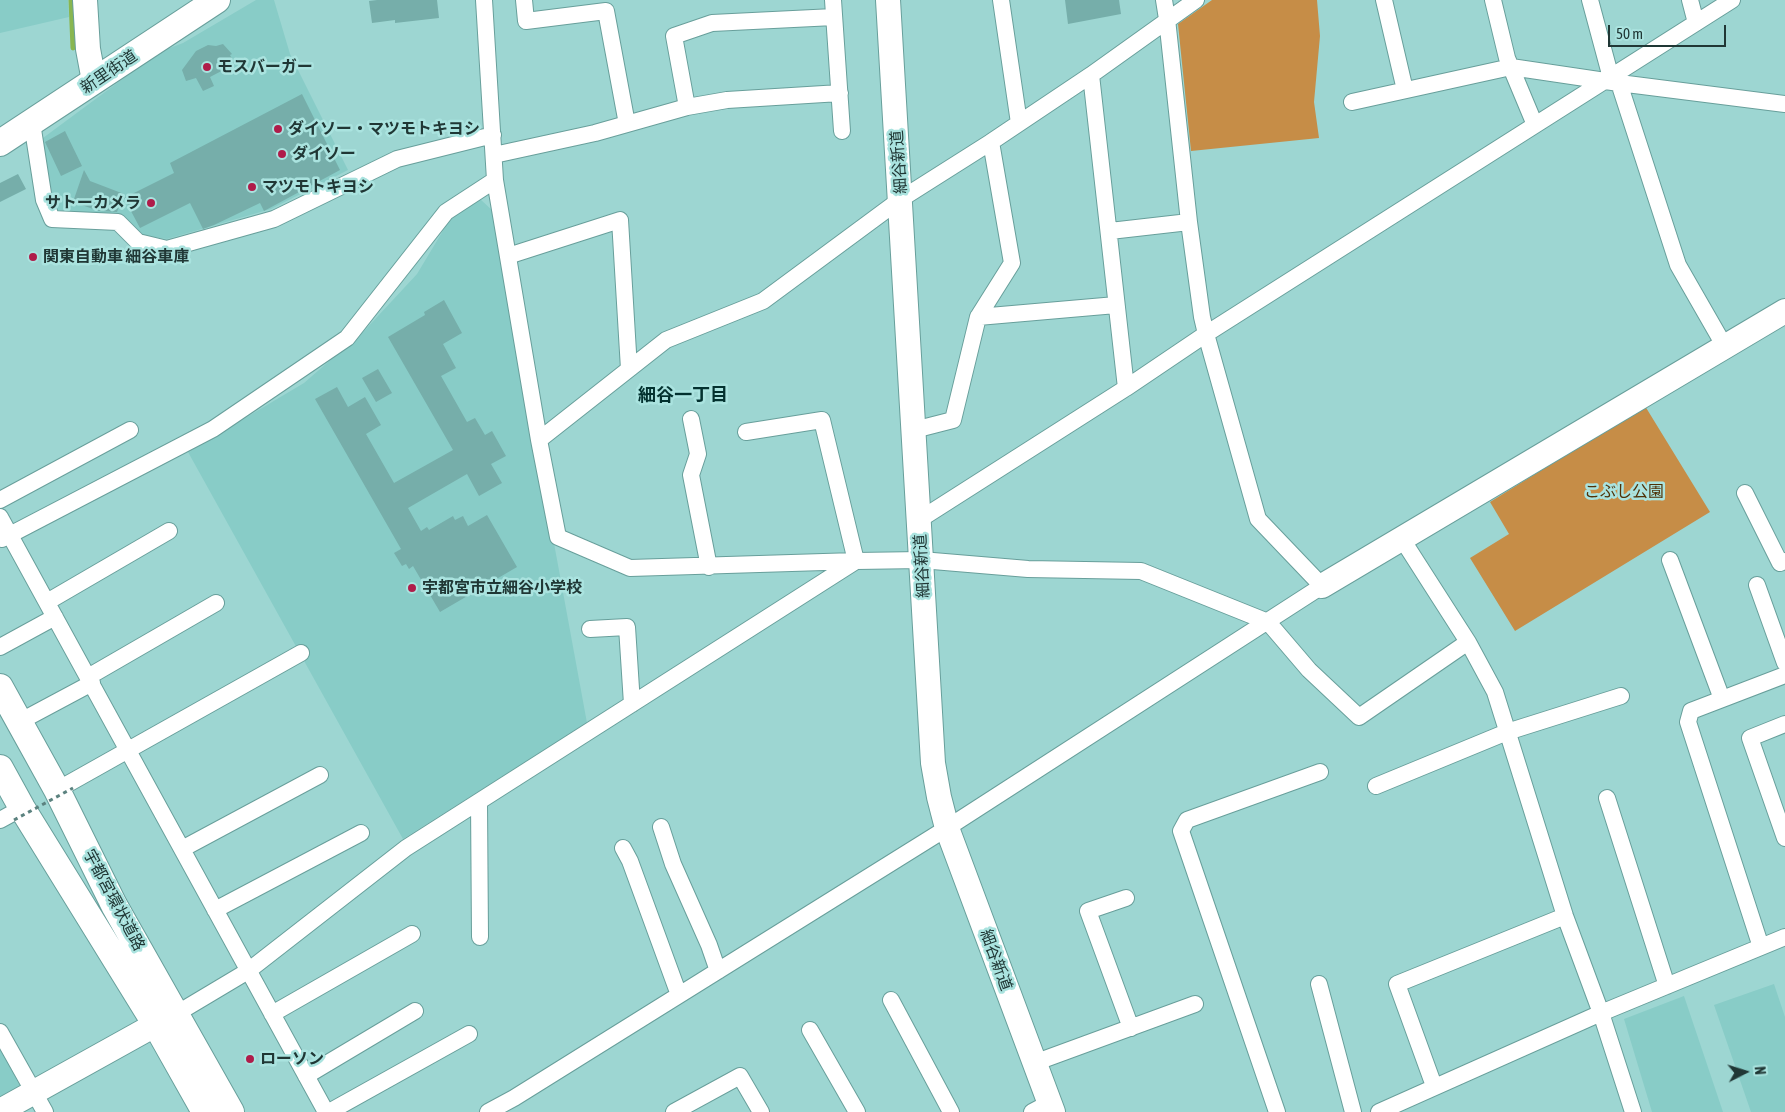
<!DOCTYPE html>
<html>
<head>
<meta charset="utf-8">
<style>
	body { margin:0 }
	#map { position:relative; width:1785px; height:1112px; overflow:hidden; background:#9dd6d2; font-family:"Asap Condensed",sans-serif }
	canvas { display:block }
	.north { position:absolute; left:1720px; top:1047px; width:50px; height:50px; -webkit-text-stroke:4px #aae3df; paint-order:stroke; rotate:85deg; font-size:14px; font-weight:700; line-height:20px; text-align:center; color:#203735 }
	.north::after { content:''; display:block; margin:auto; width:18px; height:22px; background:#203735; clip-path:polygon(50% 0,100% 100%,50% 72%,0 100%) }
	.scale { position:absolute; left:1608px; top:25px; width:118px; height:22px; box-sizing:border-box; border:2px solid #203735; border-top:0; padding-left:6px; font-size:15px; line-height:18px; white-space:nowrap; color:#203735; -webkit-text-stroke:4px #aae3df; paint-order:stroke }
</style>
</head>
<body>
<div id="map">
<canvas width="1785" height="1112"></canvas>
<div class="north">N</div>
<div class="scale">50 m</div>
</div>
<script>
const context = document.querySelector('canvas').getContext('2d');
context.lineJoin = 'round';
function fillPath(path, color) { context.fillStyle = color; context.fill(path, 'evenodd'); }
const poly = rows => new Path2D(rows.map(r => 'M' + r).join(''));
function trace(path, color, width, dash) { context.strokeStyle = color; context.lineWidth = width; context.lineCap = dash ? 'butt' : 'round'; context.setLineDash(dash || []); context.stroke(path); }
function drawText(font, color, halo, rows, align = 'center') {
  context.font = font + ' "Asap Condensed","Noto Sans JP",sans-serif'; context.lineWidth = 5; context.setLineDash([]); context.textBaseline = 'middle'; context.strokeStyle = halo; context.fillStyle = color; for (const [text, x, y, turn = 0] of rows) {
    context.save(); context.translate(x, y); context.rotate((+turn || 0) * Math.PI / 180); context.textAlign = isNaN(turn) ? turn : align; if (halo) context.strokeText(text, 0, 0); context.fillText(text, 0, 0); context.restore();
  }
}
const built = poly([
	[0,0,68,0,69,17,0,33],
	[256,0,274,0,290,54,348,170,271,209,167,239,142,235,122,214,55,215,49,203,43,138,159,52,183,43],
	[480,199,493,211,587,723,403,839,188,452,304,383,365,330,417,274,450,219,471,200],
	[1774,984,1785,1017,1785,1112,1751,1112,1714,1005],
	[1684,996,1723,1112,1652,1112,1624,1019],
	[0,1047,22,1090,0,1102]
]);
const green = poly([
	[1212,0,1317,0,1320,36,1314,102,1319,138,1191,151,1178,24],
	[1645,406,1710,512,1515,631,1470,558,1509,534,1490,502]
]);
const stream = poly([
	[71,0,73,48]
]);
const building = poly([
	[377,0,437,0,439,18,395,23,395,20,372,23,369,1],
	[1065,0,1119,0,1121,14,1068,24],
	[223,44,232,54,230,55,235,64,210,77,214,86,203,91,196,78,186,81,182,70,196,51,208,45,216,46],
	[302,94,340,170,264,211,260,203,214,225,203,229,190,203,140,228,124,198,174,173,170,163],
	[65,131,82,166,61,176,45,142],
	[84,170,90,181,124,194,117,212,99,211,73,202],
	[18,174,26,189,0,202,0,183],
	[444,300,462,333,443,344,456,368,441,376,467,422,475,418,485,435,492,431,506,456,491,464,502,483,479,496,467,474,408,508,421,531,427,527,429,530,453,516,455,520,463,516,468,526,487,515,517,567,440,612,413,566,409,569,406,564,402,566,394,553,401,549,315,399,337,387,348,407,365,397,381,425,366,434,394,483,453,450,388,337,425,315,424,312],
	[378,369,392,393,376,402,362,378]
]);
const street = poly([
	[484,0,495,180,539,440,558,537,630,568,856,561,822,420,746,432],
	[524,0,526,21,606,11,627,124],
	[833,0,842,131],
	[1001,0,1019,123],
	[1384,0,1405,90],
	[1493,0,1507,58,1535,125],
	[1590,0,1611,78],
	[1690,0,1696,23],
	[1091,75,1126,388],
	[1619,83,1678,265,1725,347],
	[1352,102,1511,67,1619,83,1785,104],
	[687,107,674,36,712,23,834,17],
	[32,123,44,200,52,219,118,222,138,242,167,249,274,219,397,159,493,135],
	[494,155,595,133,687,107,727,100,840,93],
	[1110,231,1189,222],
	[508,256,620,220,629,369],
	[978,317,1012,263,991,142],
	[691,419,698,454,691,475,709,567],
	[914,430,953,420,978,317,1116,305],
	[539,440,666,340,763,301,901,199,991,142,1091,75,1196,0],
	[1745,493,1780,563,1785,561],
	[0,500,130,430],
	[0,517,326,1112],
	[919,520,1126,388,1206,334,1732,0],
	[2,539,213,429,347,338,446,212,495,180],
	[1402,539,1468,642,1495,692,1565,916,1601,1013,1633,1112],
	[1670,560,1722,699],
	[1757,585,1785,663],
	[47,602,169,531],
	[590,629,627,627,632,704],
	[0,647,55,617],
	[88,677,216,603],
	[19,722,92,683],
	[1785,724,1750,738,1785,838],
	[1376,786,1507,732,1621,696],
	[57,790,301,653],
	[1607,798,1667,986],
	[479,802,480,937],
	[0,820,22,808],
	[661,827,673,864,709,945,718,971],
	[623,848,630,861,679,995],
	[182,849,320,775],
	[1126,898,1088,911,1131,1028],
	[215,910,361,833],
	[1761,947,1688,722,1691,711,1785,675],
	[1319,984,1353,1112],
	[891,1000,951,1112],
	[176,1014,248,971,406,848,856,561,921,560,1028,569,1141,571,1268,622,1309,670,1359,717,1468,642],
	[272,1014,412,934],
	[810,1030,857,1112],
	[0,1032,45,1112],
	[1034,1063,1195,1004],
	[306,1076,415,1011],
	[1434,1086,1397,984,1565,916],
	[329,1112,469,1034],
	[488,1112,514,1098,947,828,1322,586,1258,519,1206,334,1202,317,1189,222,1167,19,1164,0],
	[674,1112,740,1076,761,1112],
	[1032,1112,1049,1103],
	[1277,1112,1181,831,1187,820,1320,772],
	[1379,1112,1601,1013,1785,937]
]);
const secondary = poly([
	[85,0,88,49,94,81],
	[888,0,933,763,939,797,947,828,1053,1112],
	[1322,586,1785,311],
	[0,1111,171,1016]
]);
const primary = poly([
	[0,143,217,0],
	[0,687,57,790,114,905,231,1112],
	[0,768,22,808,156,1025,205,1112]
]);
const pathBridge = poly([
	[14,820,73,788]
]);
const markers = [
	[207,67,5,"#af1c4a"],
	[278,129,5,"#af1c4a"],
	[282,154,5,"#af1c4a"],
	[252,187,5,"#af1c4a"],
	[151,203,5,"#af1c4a"],
	[33,257,5,"#af1c4a"],
	[412,588,5,"#af1c4a"],
	[250,1059,5,"#af1c4a"]
];
const poiNames = [
	["モスバーガー",217,67],
	["ダイソー・マツモトキヨシ",288,129],
	["ダイソー",292,154],
	["マツモトキヨシ",262,187],
	["サトーカメラ",141,203,"right"],
	["関東自動車 細谷車庫",43,257],
	["宇都宮市立細谷小学校",422,588],
	["ローソン",260,1059]
];
const streetNames = [
	["新里街道",109,72,-34],
	["細谷新道",899,162,-94],
	["細谷新道",922,566,-93],
	["宇都宮環状道路",114,900,62],
	["細谷新道",996,960,70]
];
const parkNames = [
	["こぶし公園",1624,492]
];
const neighbourhoodNames = [
	["細谷一丁目",683,395]
];
fillPath(built, '#88ccc7');
fillPath(green, '#c68d47');
trace(stream, '#88b651', 5);
fillPath(building, '#76aeaa');
trace(street, '#689f9b', 18);
trace(secondary, '#689f9b', 26);
trace(primary, '#689f9b', 28);
trace(street, '#fff', 16);
trace(secondary, '#fff', 24);
trace(primary, '#fff', 26);
trace(pathBridge, '#5b827f', 3, [4, 4]);
for (const [x, y, r, color] of markers) { const dot = new Path2D(); dot.arc(x, y, r, 0, 2 * Math.PI); context.fillStyle = color; context.fill(dot); trace(dot, '#aae3df', 2); }
drawText('bold 16px', '#203735', '#aae3df', poiNames, 'left');
drawText('16px', '#203735', '#aae3df', streetNames);
drawText('16px', '#4f3107', '#aae3df', parkNames);
drawText('bold 18px', '#03312f', '#aae3df', neighbourhoodNames);
</script>
</body>
</html>
